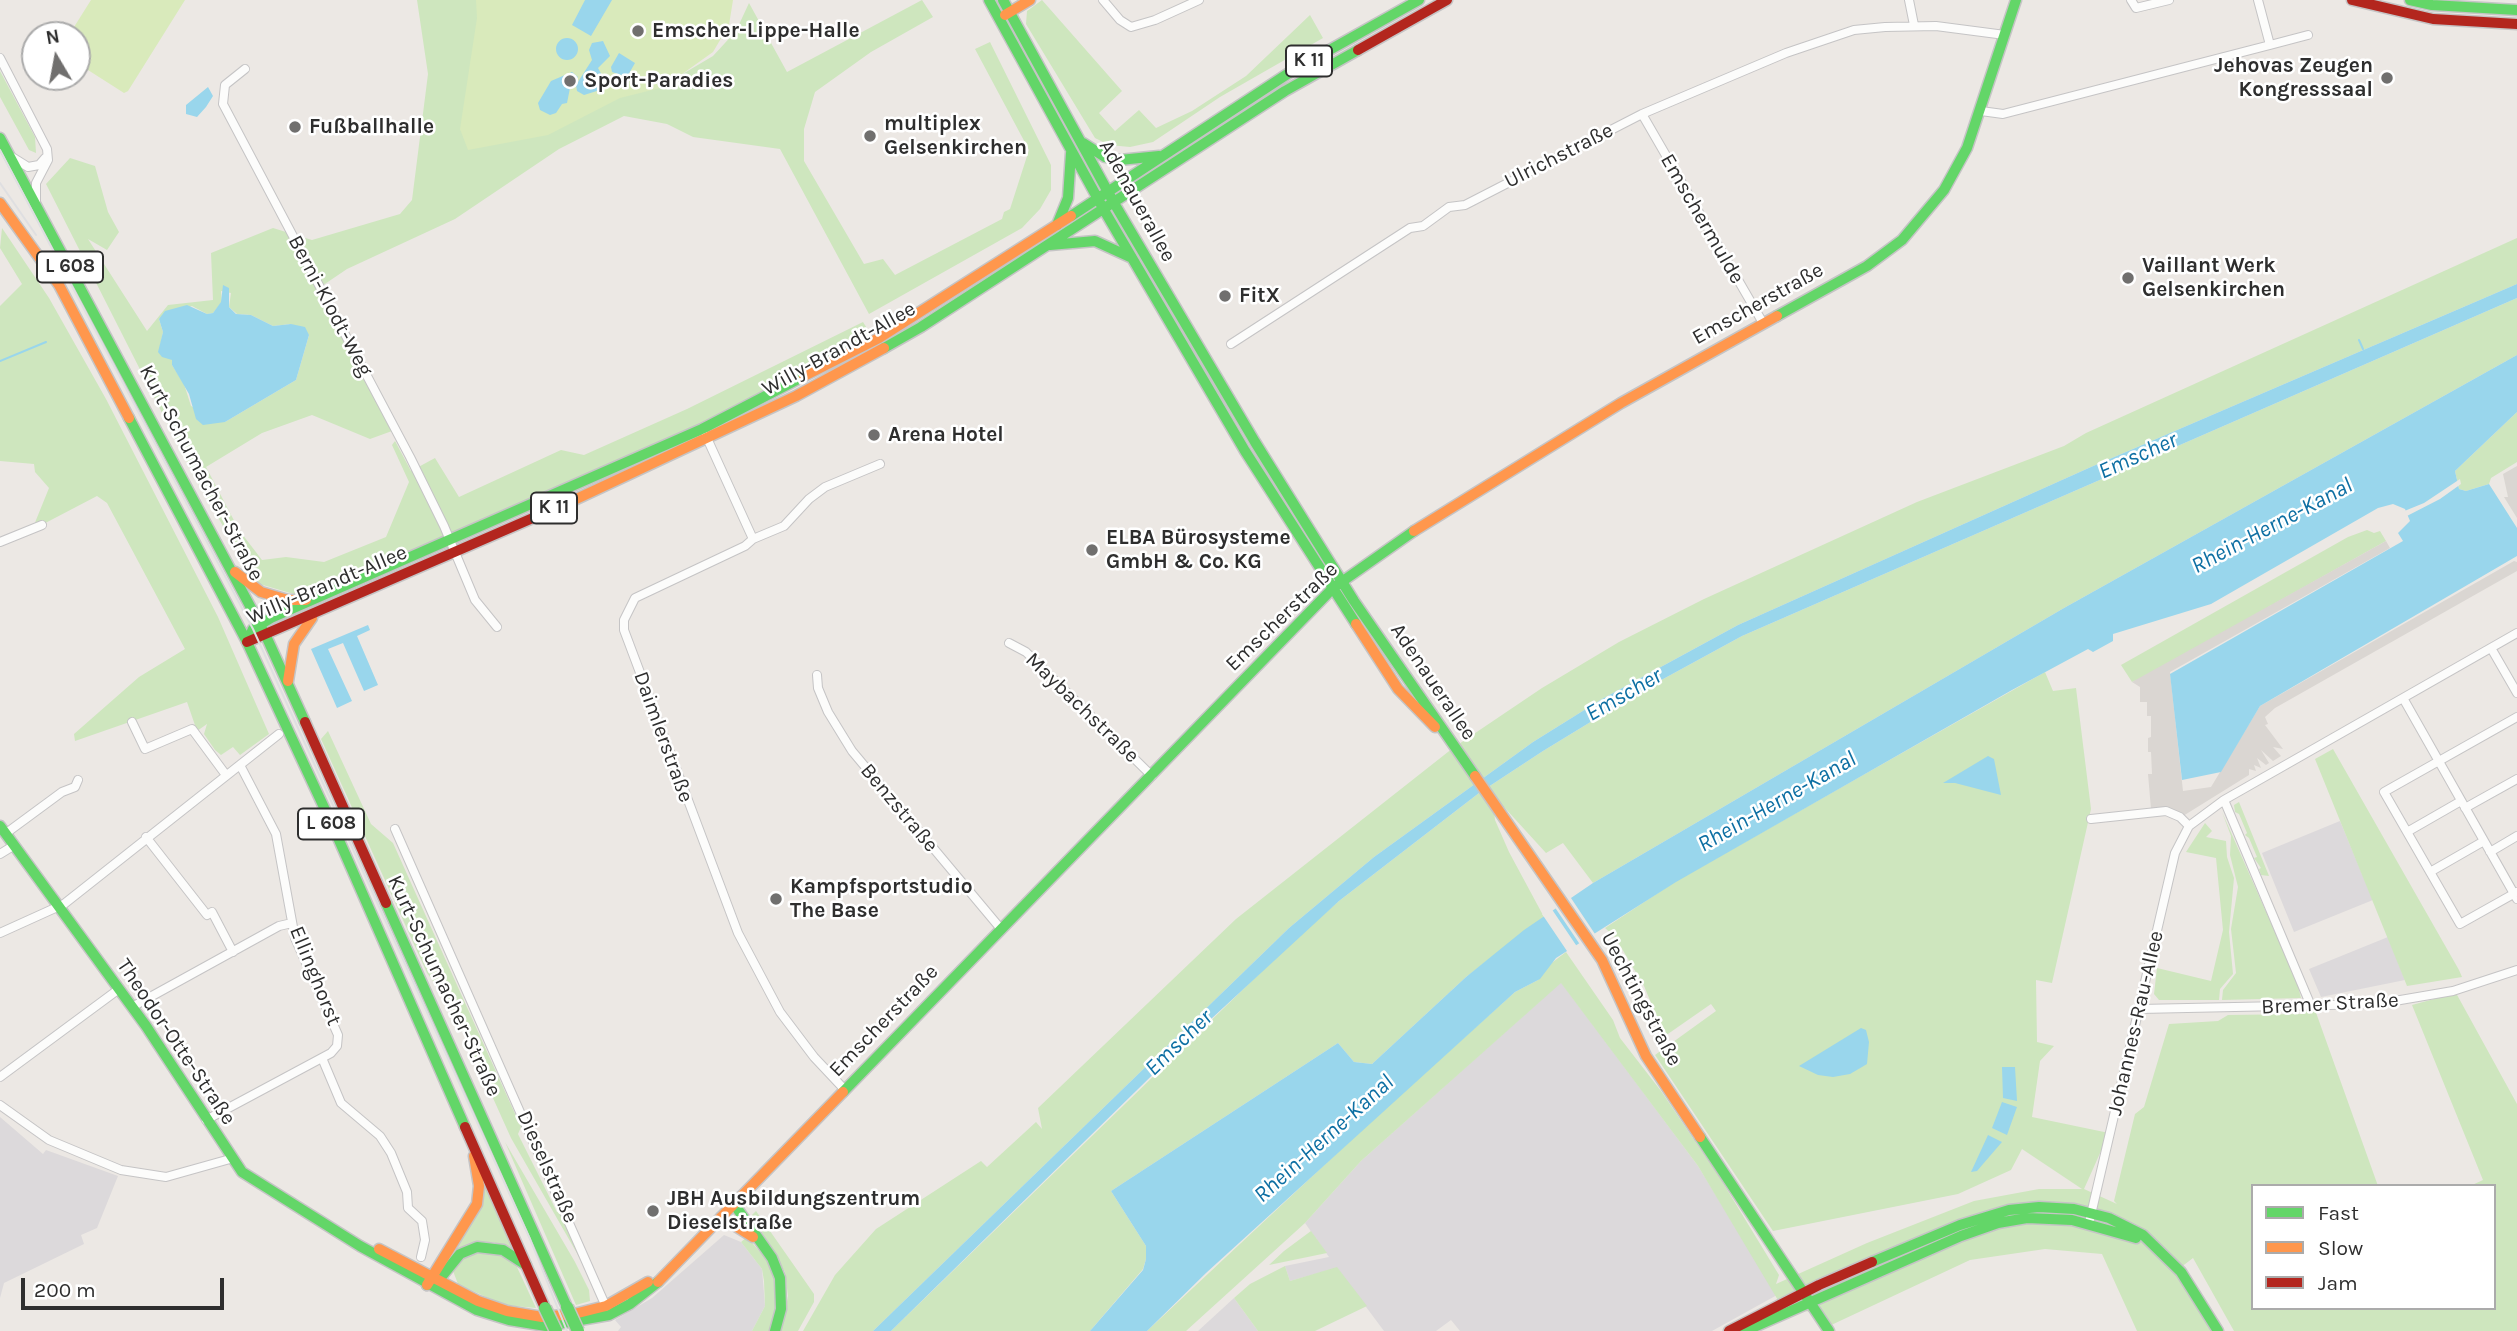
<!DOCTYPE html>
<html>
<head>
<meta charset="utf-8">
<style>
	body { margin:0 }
	#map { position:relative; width:2517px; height:1331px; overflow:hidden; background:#ece8e4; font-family:Karla,sans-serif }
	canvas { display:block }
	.legend { position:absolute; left:2251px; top:1184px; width:245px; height:126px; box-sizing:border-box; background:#fff; border:2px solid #ababab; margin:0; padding:9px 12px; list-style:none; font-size:21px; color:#2e2e2e }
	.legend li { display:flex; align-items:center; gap:14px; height:35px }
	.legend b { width:35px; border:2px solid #ababab }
	.north { position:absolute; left:21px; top:21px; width:70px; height:70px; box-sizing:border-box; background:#fff; border:2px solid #ababab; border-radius:50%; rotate:350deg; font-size:19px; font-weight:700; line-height:28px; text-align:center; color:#2e2e2e }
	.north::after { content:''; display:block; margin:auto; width:24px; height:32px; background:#706f6e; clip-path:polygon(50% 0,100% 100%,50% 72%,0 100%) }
	.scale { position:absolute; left:21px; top:1278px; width:203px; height:32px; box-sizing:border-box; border:4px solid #2e2e2e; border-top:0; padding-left:9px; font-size:21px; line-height:24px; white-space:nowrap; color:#2e2e2e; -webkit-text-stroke:5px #fff; paint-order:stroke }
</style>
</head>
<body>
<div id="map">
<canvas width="2517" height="1331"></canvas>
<ul class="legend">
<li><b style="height:9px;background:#63d668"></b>Fast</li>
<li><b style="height:9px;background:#ff974d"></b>Slow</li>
<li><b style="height:9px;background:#b3261e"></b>Jam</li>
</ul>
<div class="north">N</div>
<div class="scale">200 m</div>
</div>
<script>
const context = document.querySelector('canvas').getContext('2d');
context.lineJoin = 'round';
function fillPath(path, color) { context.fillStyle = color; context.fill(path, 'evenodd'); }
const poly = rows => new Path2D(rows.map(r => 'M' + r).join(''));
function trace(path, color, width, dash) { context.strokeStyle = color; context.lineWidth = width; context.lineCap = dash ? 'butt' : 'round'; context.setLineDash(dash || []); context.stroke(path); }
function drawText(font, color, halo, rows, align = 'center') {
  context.font = font + ' Karla,sans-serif'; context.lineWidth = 5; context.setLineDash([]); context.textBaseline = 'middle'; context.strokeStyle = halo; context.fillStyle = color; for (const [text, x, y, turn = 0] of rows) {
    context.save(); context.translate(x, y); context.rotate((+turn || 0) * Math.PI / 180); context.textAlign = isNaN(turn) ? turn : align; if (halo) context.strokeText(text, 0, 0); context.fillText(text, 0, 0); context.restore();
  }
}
const industrial = poly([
	[2340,821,2373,900,2294,932,2262,853],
	[2388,937,2405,980,2321,997,2309,969],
	[1561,982,1698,1166,1777,1295,1712,1331,1460,1331,1451,1320,1436,1331,1384,1331,1337,1268,1290,1281,1285,1266,1329,1257,1305,1223,1361,1161],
	[0,1117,43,1154,46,1150,118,1176,97,1228,81,1235,84,1244,4,1283,0,1298],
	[724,1235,741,1242,762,1269,765,1306,752,1331,618,1331,621,1327,615,1320,652,1298],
	[1234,1298,1258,1331,1198,1331]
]);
const green = poly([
	[417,0,479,0,620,96,664,85,713,56,736,31,749,3,787,72,922,0,933,17,871,52,815,92,804,129,804,161,864,264,883,259,895,275,1002,219,1004,212,1010,209,1029,150,975,49,990,42,1051,165,1051,190,1040,209,1022,228,869,314,780,149,693,137,667,124,624,116,559,149,455,219,347,269,316,290,392,431,370,439,312,415,262,433,206,467,239,530,262,560,286,557,324,562,386,537,409,482,392,445,395,441,411,471,435,458,459,497,561,450,584,455,687,409,863,322,872,336,705,424,304,597,256,583,194,476,46,184,70,158,95,166,108,212,119,232,107,250,88,239,147,331,168,305,213,300,211,253,273,228,312,240,400,214,412,200,428,74],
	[221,291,231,293,229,307,237,314,251,315,273,326,291,324,309,335,296,380,225,422,191,406,184,384,172,365,173,360,159,352,163,332,159,319,192,306,207,314,213,313,222,302],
	[1042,0,1122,91,1099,113,1115,131,1139,110,1156,128,1192,111,1246,76,1310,15,1323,38,1220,97,1153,142,1130,147,1109,145,1095,138,1026,24,1027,11],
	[0,71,35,137,36,153,29,150,0,97],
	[2,228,49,298,106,399,218,617,269,734,240,755,233,747,221,755,215,750,204,734,207,724,197,731,187,702,75,741,74,734,139,677,185,649,107,503,97,496,32,530,49,488,35,472,34,464,0,461,0,306,22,284,0,248],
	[2517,238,2517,284,2091,467,1738,625,1602,699,1533,742,1374,857,1289,928,873,1331,803,1331,835,1275,876,1229,981,1161,987,1167,1036,1122,1042,1129,1038,1108,1236,919,1453,748,1542,688,1619,642,1704,599,1917,502,2064,446,2086,433],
	[2517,298,2517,355,2064,608,1593,883,1563,843,1546,853,1504,807,1494,810,1495,820,1509,852,1544,917,1466,977,1372,1064,1354,1062,1338,1043,1111,1191,1146,1246,1146,1259,1143,1269,1090,1331,891,1331,1295,939,1339,901,1479,793,1543,751,1643,690,1742,636],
	[2517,412,2517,462,2491,478,2489,484,2466,491,2459,489,2455,471],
	[2367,530,2374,533,2380,531,2386,541,2142,678,2132,682,2121,665,2348,537],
	[2045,672,2053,691,2076,688,2091,809,2052,983,2036,980,2037,1042,2054,1046,2040,1061,2032,1117,2109,1133,2084,1189,2117,1204,2114,1201,2135,1114,2144,1107,2169,1024,2218,1021,2228,1015,2303,1014,2314,1007,2378,1186,2253,1186,2253,1308,2494,1308,2494,1186,2470,1186,2483,1180,2412,1005,2456,993,2517,1104,2517,1331,2234,1331,2193,1258,2176,1271,2211,1331,2137,1331,2102,1254,2045,1249,1970,1260,1827,1327,1816,1313,1782,1307,1698,1166,1561,983,1361,1161,1305,1223,1186,1331,1147,1331,1382,1111,1515,992,1538,980,1549,965,1566,952,1613,1020,1620,1038,1661,1091,1720,1178,1779,1275,1776,1284,1867,1243,1974,1201,2039,1189,2082,1189,2022,1149,2011,1170,1958,1194,1773,1231,1655,1055,1716,1011,1711,1004,1665,1036,1644,986,1615,937,1605,928,1676,881],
	[328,731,371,824,393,843,521,1127,518,1134,557,1212,561,1212,586,1269,511,1138,451,1005,427,973,321,739],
	[2333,749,2459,970,2462,977,2407,986,2315,759],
	[2239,802,2269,876,2261,875,2259,869,2261,868,2254,858,2257,857,2249,838,2245,835,2247,833,2239,814,2235,812,2234,805],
	[2222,812,2297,982,2301,998,2222,1000,2223,990,2236,973,2231,929,2238,887,2230,855,2231,836],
	[2205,823,2212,831,2206,837,2226,841,2227,857,2234,878,2229,932,2233,974,2220,989,2219,1000,2159,1000,2154,994,2157,968,2211,981,2223,930,2216,858,2186,852],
	[505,1142,575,1262,589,1290,590,1301,576,1305],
	[481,1176,516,1252,493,1242,480,1242,456,1252],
	[756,1211,814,1294,814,1302,798,1331,781,1331,788,1296,785,1272,752,1215],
	[1311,1231,1327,1253,1269,1265,1284,1251],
	[747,1237,768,1261,774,1276,777,1296,775,1316,769,1331,752,1331,765,1306,764,1281,762,1269,741,1242],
	[477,1252,505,1256,516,1265,536,1308,503,1305,458,1284,453,1271,465,1256],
	[1285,1266,1290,1281,1337,1267,1367,1306,1315,1331,1258,1331,1234,1298,1250,1284]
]);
const pitch = poly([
	[91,0,185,0,128,91,124,93,77,63,77,35,69,35],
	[476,0,733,0,729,25,713,52,664,87,620,98,548,135,468,150,460,129,477,18]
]);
const plaza = poly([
	[2517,466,2517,518,2504,497,2508,497,2503,474],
	[2386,541,2390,548,2170,672,2183,791,2211,787,2260,706,2514,561,2517,562,2517,571,2275,708,2265,717,2268,724,2265,725,2283,749,2273,747,2281,756,2273,761,2261,750,2269,763,2266,765,2257,758,2261,768,2254,765,2256,771,2249,769,2249,775,2183,816,2167,809,2151,809,2148,774,2152,774,2151,752,2148,752,2148,738,2151,737,2151,716,2147,716,2147,702,2140,702,2140,687,2132,682]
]);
const water = poly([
	[585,0,612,0,591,36,572,25],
	'556 49a11 11 0 1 1 22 0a11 11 0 1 1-22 0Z',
	[603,41,610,56,598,68,605,81,600,90,584,95,577,91,576,85,592,60,589,50,592,43],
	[619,53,635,63,627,77,612,72,611,67],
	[572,72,578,77,570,88,567,103,562,104,556,113,550,115,540,110,538,103,551,81],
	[208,87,213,96,206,107,197,117,186,114,186,105],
	[2517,284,2517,298,1742,636,1643,690,1543,751,1479,793,1339,901,1185,1043,891,1331,873,1331,1289,928,1374,857,1533,742,1602,699,1738,625,2091,467],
	[223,285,229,288,229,307,236,314,251,315,273,326,291,324,305,327,309,335,296,380,225,422,203,425,196,419,189,394,172,365,172,360,162,357,158,352,163,332,159,319,165,311,187,305,207,314,213,313,221,302],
	[2517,355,2517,412,2455,471,2459,489,2466,491,2489,484,2517,528,2517,556,2260,706,2221,772,2182,780,2170,674,2403,541,2398,533,2410,521,2405,509,2393,504,2378,508,2211,604,2113,634,2113,641,2093,652,2088,649,2012,690,1676,882,1556,958,1540,979,1515,992,1206,1273,1147,1331,1090,1331,1143,1270,1146,1259,1146,1246,1111,1191,1338,1043,1354,1062,1372,1064,1466,977,1524,930,1593,883,2064,608],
	[368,625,370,630,357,636,378,685,364,691,343,643,328,649,352,701,337,708,311,649],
	[1988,756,1994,759,2001,795,1955,783,1943,783],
	[1861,1028,1866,1030,1869,1042,1867,1064,1862,1067,1850,1074,1833,1077,1818,1075,1799,1066],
	[2002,1067,2015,1067,2017,1101,2003,1098],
	[2002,1102,2017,1107,2007,1135,1992,1128],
	[1988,1135,2002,1142,1977,1171,1971,1172]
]);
const pier = poly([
	[2460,479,2461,484,2440,499,2405,517,2402,512,2424,503],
	[1569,895,1597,937,1581,946,1554,906],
	[1551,908,1578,948,1569,954,1542,914]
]);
const stream = poly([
	[2359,340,2363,349],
	[0,361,46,342]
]);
const street = poly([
	[1103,0,1120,20,1131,27,1155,20,1199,0],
	[1909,0,1914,25],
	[2131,0,2136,8,2169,0],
	[2270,45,2308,35],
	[0,58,47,149,48,160,36,183,36,202],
	[245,69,225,85,223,104,410,457,444,526,475,600,497,627],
	[1981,111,2003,114,2270,45,2258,0],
	[1642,114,1763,323],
	[12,157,28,167,39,165,45,158],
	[1231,344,1410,228,1423,226,1449,207,1465,205,1642,114,1786,53,1854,30,1885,27,1936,26,2005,35],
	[706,436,753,539,745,546,635,598,624,620,624,630,738,933,780,1012,814,1057,845,1090],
	[753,539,784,526,809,499,825,487,880,464],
	[0,542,42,525],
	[1009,643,1026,652,1152,776],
	[2491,648,2517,693],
	[817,675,818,688,828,712,852,751,1001,929],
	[2403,698,2517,899],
	[2517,717,2384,792,2460,924,2517,892],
	[132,722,145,749,192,729,226,775],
	[2224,800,2311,1006],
	[2465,808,2517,779],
	[2091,819,2166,811,2180,817,2189,826],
	[395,829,607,1309],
	[2407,832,2461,801],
	[5,834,62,792,75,787,78,780],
	[146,837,207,915,212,912,233,952],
	[2490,852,2517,836],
	[0,854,13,846],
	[2430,872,2484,841],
	[0,933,64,904,279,734],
	[132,1007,279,926,292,923],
	[2140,1009,2377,1004,2453,991,2517,970],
	[322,1058,341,1103,380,1136,391,1153,407,1192,408,1208,422,1221,425,1240,421,1257],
	[0,1077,119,989],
	[0,1105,49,1140,121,1170,166,1177,230,1159],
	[206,1120,331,1053,337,1046,338,1035,295,938,276,834,240,765],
	[2089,1223,2175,853,2189,826,2224,800,2517,633]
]);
const fast = poly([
	[989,0,1104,210,1245,451,1356,624],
	[1003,0,1114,203,1255,442,1354,601,1475,776],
	[2410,0,2432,5,2517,10],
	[0,138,266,636,305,722],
	[1083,143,1105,157,1120,160,1159,156],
	[1071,216,1292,71,1419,0],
	[1057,225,1068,198,1071,153],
	[1050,245,1095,241,1130,257],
	[1777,316,1867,266,1902,240,1944,190,1967,148,2016,0],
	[884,348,921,327,1285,91,1358,50],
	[129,418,247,642,335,831,465,1127],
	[247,642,253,629,271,618,702,429,804,376],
	[0,826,146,1026,242,1172,360,1246,477,1310,509,1320,546,1326,609,1315,630,1304,658,1282],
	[386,903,567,1307],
	[843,1092,1333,588,1414,531],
	[1700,1137,1829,1331],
	[734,1204,772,1258,780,1278,781,1309,775,1331],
	[1872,1262,1960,1225,2009,1210,2039,1207,2074,1209,2109,1218,2143,1235,2181,1272,2218,1331],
	[427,1285,438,1281,460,1254,477,1247,503,1250,526,1265],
	[1745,1331,1961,1236,1998,1223,2027,1218,2072,1220,2136,1238]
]);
const slow = poly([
	[1005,15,1030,0],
	[0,203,59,285,129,418],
	[804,376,879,338,1071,216],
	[572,501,796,396,884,348],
	[1414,531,1621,403,1777,316],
	[235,572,261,592,288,600,306,600],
	[1356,624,1398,689,1435,727],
	[288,681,294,644,312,618],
	[1475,776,1602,960,1646,1056,1700,1137],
	[721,1217,753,1237],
	[379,1249,478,1301,507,1311,542,1317,574,1314,606,1306,648,1282],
	[658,1282,843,1092],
	[427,1285,477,1204,479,1186,474,1156]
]);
const jam = poly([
	[2352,0,2433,19,2517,24],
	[1358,50,1447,0],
	[247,642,572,501],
	[305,722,386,903],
	[465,1127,545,1308],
	[1729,1331,1819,1285,1872,1262]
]);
const tram = poly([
	[0,150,253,629,530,1239,567,1331],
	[0,183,36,235]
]);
const fastBridge = poly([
	[567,1307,578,1331],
	[545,1308,556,1331]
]);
const markers = [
	[638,31,7,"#706f6e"],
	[2387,78,7,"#706f6e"],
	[570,81,7,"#706f6e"],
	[295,127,7,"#706f6e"],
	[870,136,7,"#706f6e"],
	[2128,278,7,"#706f6e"],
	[1225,296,7,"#706f6e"],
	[874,435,7,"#706f6e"],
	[1092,550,7,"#706f6e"],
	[776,899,7,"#706f6e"],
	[653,1211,7,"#706f6e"]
];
const shields = [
	[1309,61,46],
	[70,267,66],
	[554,508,46],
	[331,824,66]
];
const shieldNames = [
	["K 11",1309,61],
	["L 608",70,267],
	["K 11",554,508],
	["L 608",331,824]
];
const poiNames = [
	["Emscher-Lippe-Halle",652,31],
	["Jehovas Zeugen",2373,66,"right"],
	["Kongresssaal",2373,90,"right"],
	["Sport-Paradies",584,81],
	["multiplex",884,124],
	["Gelsenkirchen",884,148],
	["Fußballhalle",309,127],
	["Vaillant Werk",2142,266],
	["Gelsenkirchen",2142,290],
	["FitX",1239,296],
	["Arena Hotel",888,435],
	["ELBA Bürosysteme",1106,538],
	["GmbH & Co. KG",1106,562],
	["Kampfsportstudio",790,887],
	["The Base",790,911],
	["JBH Ausbildungszentrum",667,1199],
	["Dieselstraße",667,1223]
];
const streetNames = [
	["Ulrichstraße",1559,156,-27],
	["Adenauerallee",1137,201,61],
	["Emschermulde",1702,219,60],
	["Emscherstraße",1758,304,-29],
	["Berni-Klodt-Weg",330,306,62],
	["Willy-Brandt-Allee",839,349,-29],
	["Kurt-Schumacher-Straße",201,473,62],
	["Willy-Brandt-Allee",327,585,-23],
	["Emscherstraße",1282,617,-44],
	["Adenauerallee",1433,682,56],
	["Maybachstraße",1082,708,44],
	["Daimlerstraße",663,737,70],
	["Benzstraße",899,808,50],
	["Ellinghorst",315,976,68],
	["Kurt-Schumacher-Straße",444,986,65],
	["Uechtingstraße",1641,999,62],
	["Bremer Straße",2330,1004,-3],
	["Emscherstraße",884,1021,-46],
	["Johannes-Rau-Allee",2136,1023,-77],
	["Theodor-Otte-Straße",176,1042,56],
	["Dieselstraße",547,1167,66]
];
const waterNames = [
	["Emscher",2138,456,-24],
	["Rhein-Herne-Kanal",2272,526,-28],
	["Emscher",1624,695,-30],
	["Rhein-Herne-Kanal",1777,802,-30],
	["Emscher",1179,1043,-44],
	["Rhein-Herne-Kanal",1324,1139,-42]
];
fillPath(industrial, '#dcd9db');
fillPath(green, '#cee6be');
fillPath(pitch, '#d9eabb');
fillPath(plaza, '#dad6d2');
fillPath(water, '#99d6ec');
fillPath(pier, '#ece8e4');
trace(stream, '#99d6ec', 2);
trace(street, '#c5c4c5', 10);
trace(fast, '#c5c4c5', 13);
trace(slow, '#c5c4c5', 13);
trace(jam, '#c5c4c5', 13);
trace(street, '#fcfcfb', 8);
trace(fast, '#63d668', 10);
trace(slow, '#ff974d', 10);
trace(jam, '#b3261e', 10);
trace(tram, '#dfdfe1', 2);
trace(fastBridge, '#c6c5c4', 15, []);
trace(fastBridge, '#63d668', 12);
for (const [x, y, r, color] of markers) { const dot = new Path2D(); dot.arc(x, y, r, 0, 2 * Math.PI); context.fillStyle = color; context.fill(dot); trace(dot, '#fff', 2.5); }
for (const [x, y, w] of shields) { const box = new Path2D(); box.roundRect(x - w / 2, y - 15.5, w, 31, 5); context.fillStyle = '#fff'; context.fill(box); trace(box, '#2e2e2e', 2); }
drawText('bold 19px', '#2e2e2e', null, shieldNames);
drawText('bold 21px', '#2e2e2e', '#fff', poiNames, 'left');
drawText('21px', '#2e2e2e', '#fff', streetNames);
drawText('italic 23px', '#0d6fa3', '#fff', waterNames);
</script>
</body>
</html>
